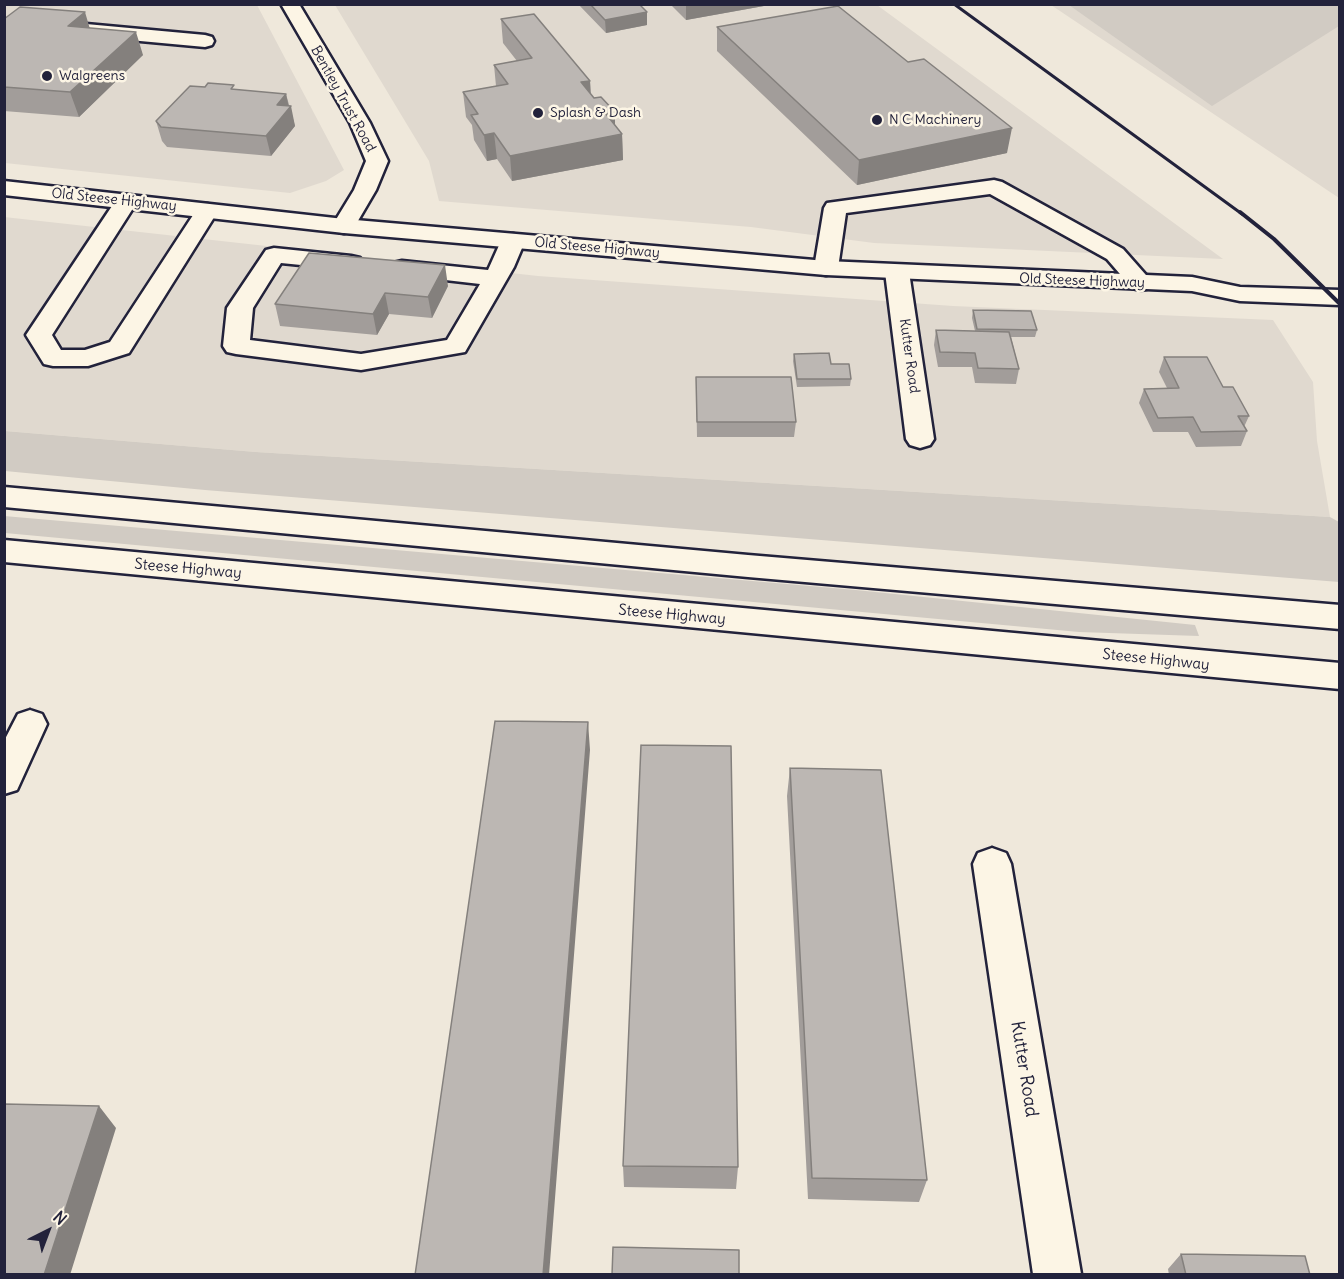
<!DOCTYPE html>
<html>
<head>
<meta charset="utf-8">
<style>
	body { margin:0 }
	#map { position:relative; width:1344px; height:1279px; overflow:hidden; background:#efe8db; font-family:Delius,sans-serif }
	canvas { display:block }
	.frame { position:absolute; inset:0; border:6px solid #22223b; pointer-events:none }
	.north { position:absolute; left:18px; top:1201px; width:60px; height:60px; -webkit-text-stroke:4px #fcf5e5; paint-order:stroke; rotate:42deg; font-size:16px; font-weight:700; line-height:24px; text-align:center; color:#22223b }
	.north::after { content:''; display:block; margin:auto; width:21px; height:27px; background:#22223b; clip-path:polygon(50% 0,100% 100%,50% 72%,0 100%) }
</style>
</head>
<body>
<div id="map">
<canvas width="1344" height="1279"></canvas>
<div class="frame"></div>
<div class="north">N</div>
</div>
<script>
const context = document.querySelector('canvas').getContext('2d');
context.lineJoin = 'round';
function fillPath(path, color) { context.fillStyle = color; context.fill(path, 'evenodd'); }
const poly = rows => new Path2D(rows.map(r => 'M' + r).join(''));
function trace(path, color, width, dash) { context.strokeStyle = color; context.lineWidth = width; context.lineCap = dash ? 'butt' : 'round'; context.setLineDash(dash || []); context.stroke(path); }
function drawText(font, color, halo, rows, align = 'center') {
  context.font = font + ' Delius,sans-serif'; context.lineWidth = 5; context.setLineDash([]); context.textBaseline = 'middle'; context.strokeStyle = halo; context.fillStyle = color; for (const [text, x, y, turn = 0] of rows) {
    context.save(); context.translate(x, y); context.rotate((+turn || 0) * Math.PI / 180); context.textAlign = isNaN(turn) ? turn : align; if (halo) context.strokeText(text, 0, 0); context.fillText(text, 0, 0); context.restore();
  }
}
const built = poly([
	[4,5,257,5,344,170,326,181,290,193,5,163],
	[335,5,877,5,1223,259,874,243,751,227,439,201,429,161],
	[1051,5,1339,5,1339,198],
	[4,217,538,276,953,306,1273,320,1313,382,1317,441,1330,517,256,452,5,431]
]);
const green = poly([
	[1069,5,1339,5,1339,26,1212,106],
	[5,431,256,452,1330,517,1339,522,1339,582,205,490,5,471],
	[4,516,856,590,1195,625,1199,636,1079,632,5,533]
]);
const minor = poly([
	[281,4,299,4,370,123,388,161,376,190,352,231,344,233,336,231,332,226,354,190,366,161,350,123,281,4],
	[4,20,43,20,205,35,212,37,214,41,212,45,205,47,43,32,4,32,4,20],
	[994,180,1002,182,1123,249,1153,283,1150,288,1141,290,1132,288,1107,259,990,194,846,213,838,268,835,273,826,275,817,273,814,268,824,208,827,203,994,180],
	[126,195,134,197,137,202,52,335,61,350,85,350,110,342,199,206,207,204,215,206,218,211,129,353,88,366,53,366,44,364,26,335,118,197,126,195],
	[513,234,521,236,525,241,514,267,465,352,361,370,236,354,227,352,223,346,227,308,266,250,274,248,351,256,360,258,363,263,360,268,351,270,281,263,253,308,250,340,361,354,447,340,480,284,402,275,393,273,390,268,393,263,402,261,488,270,501,241,505,236,513,234],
	[897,265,906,267,909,272,934,439,930,445,920,448,910,445,906,439,885,272,888,267,897,265],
	[30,710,42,714,47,724,17,790,4,794,4,741,18,714,30,710],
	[992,848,1006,853,1011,864,1081,1274,1033,1274,973,864,978,853,992,848]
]);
const major = poly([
	[4,181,344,219,826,261,1192,277,1240,287,1340,290,1340,305,1240,301,1192,291,826,275,344,233,4,195,4,181]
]);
const highway = poly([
	[4,487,748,555,1340,605,1340,629,748,577,4,507,4,487],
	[4,540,1340,663,1340,689,4,562,4,540]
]);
const railFar1 = poly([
	[954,4,1242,214]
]);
const rail = poly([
	[1240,212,1274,239,1340,304]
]);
const wall = poly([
	[578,4,639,4,647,25,606,33],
	[670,4,775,4,686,20],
	[4,19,90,28,143,55,79,117,4,111],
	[501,19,590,81,591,95,622,134,623,160,512,181,497,159,487,161,474,140,472,125,466,117,463,92,496,86,494,65,517,61,503,43],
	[717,27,908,62,1007,153,857,185,717,51],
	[235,90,286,94,295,126,271,156,167,147,162,141,156,121],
	[448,286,432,318,389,314,377,335,280,326,275,304],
	[973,310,1037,330,1035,337,1011,337,1019,369,1016,384,975,383,972,367,938,367,934,345,936,330,975,331,972,318],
	[794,354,831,364,851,379,850,386,797,387,793,361],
	[1164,357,1223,387,1249,416,1244,427,1247,431,1241,446,1196,447,1188,432,1153,432,1139,403,1144,389,1167,388,1159,372],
	[696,377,796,422,794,437,697,437],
	[790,768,927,1180,919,1202,808,1199,787,796],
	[623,1166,738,1167,736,1189,624,1187],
	[1181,1254,1310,1275,1169,1275,1168,1269]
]);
const shadedWall = poly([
	[686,4,775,4,686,20],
	[85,12,92,36,68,26],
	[647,12,647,25,606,33,605,20],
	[136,32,143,55,79,117,70,92],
	[590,81,591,105,581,82],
	[286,94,289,108,291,106,295,126,271,156,266,136,277,105],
	[615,112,615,136,622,134,623,160,512,181,510,156,606,114],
	[1012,128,1007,153,857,185,859,160],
	[494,133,497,159,487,161,484,135],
	[445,265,448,286,432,318,428,297],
	[385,293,389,314,377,335,373,314],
	[588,722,590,750,549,1275,543,1275],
	[99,1106,116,1128,70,1275,44,1275]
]);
const building = poly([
	[590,4,639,4,647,12,605,20,590,4],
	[838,6,908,62,924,59,1012,128,859,160,717,27,838,6],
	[20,7,85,12,68,26,136,32,70,92,4,87,4,19,20,7],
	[534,14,590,81,581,82,594,98,601,97,615,112,606,114,622,134,510,156,494,133,484,135,471,115,478,114,463,92,508,84,494,65,532,58,501,19,534,14],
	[208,83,234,85,231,89,286,94,277,105,291,106,266,136,161,127,156,121,190,86,205,87,208,83],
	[309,253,445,265,428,297,385,293,373,314,275,304,309,253],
	[973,310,1031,311,1037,330,977,329,973,310],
	[936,330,1009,332,1019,369,978,368,975,353,940,352,936,330],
	[829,353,831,364,849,364,851,379,797,379,794,354,829,353],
	[1164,357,1207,357,1223,387,1233,387,1249,416,1238,416,1247,431,1201,432,1193,417,1158,418,1144,389,1179,388,1164,357],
	[696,377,791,377,796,422,697,422,696,377],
	[495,721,588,722,543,1275,415,1275,495,721],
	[641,745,731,746,738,1167,623,1166,641,745],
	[790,768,881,770,927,1180,812,1178,790,768],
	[4,1104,99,1106,44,1275,4,1275,4,1104],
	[613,1247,739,1250,739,1275,612,1275,613,1247],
	[1181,1254,1305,1256,1310,1275,1186,1275,1181,1254]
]);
const markers = [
	[47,76,6,"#22223b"],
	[538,113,6,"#22223b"],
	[877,120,6,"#22223b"]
];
const farPoinames = [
	["Walgreens",59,76],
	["Splash & Dash",550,113],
	["N C Machinery",889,120]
];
const farStreetnames = [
	["Bentley Trust Road",343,99,61],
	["Old Steese Highway",114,200,6],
	["Old Steese Highway",597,248,5],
	["Old Steese Highway",1082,281,2],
	["Kutter Road",909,356,82]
];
const streetNames = [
	["Steese Highway",188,569,5],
	["Steese Highway",672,615,5],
	["Steese Highway",1156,660,6]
];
const nearStreetnames = [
	["Kutter Road",1024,1069,81]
];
fillPath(built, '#e0d9cf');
fillPath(green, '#d1cbc3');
trace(minor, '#22223b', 5);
trace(major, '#22223b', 5);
trace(highway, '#22223b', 5);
fillPath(minor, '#fcf5e5');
fillPath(major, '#fcf5e5');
fillPath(highway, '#fcf5e5');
trace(railFar1, '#22223b', 3);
trace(rail, '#22223b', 4);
fillPath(wall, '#a29d9a');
fillPath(shadedWall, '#84807d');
fillPath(building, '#bcb7b3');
trace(building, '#84807d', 1.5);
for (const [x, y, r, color] of markers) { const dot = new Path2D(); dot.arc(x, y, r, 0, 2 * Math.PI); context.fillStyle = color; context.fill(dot); trace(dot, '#fcf5e5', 2); }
drawText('14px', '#22223b', '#fcf5e5', farPoinames, 'left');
drawText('14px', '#22223b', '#fcf5e5', farStreetnames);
drawText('15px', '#22223b', '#fcf5e5', streetNames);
drawText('18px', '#22223b', '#fcf5e5', nearStreetnames);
</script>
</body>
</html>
